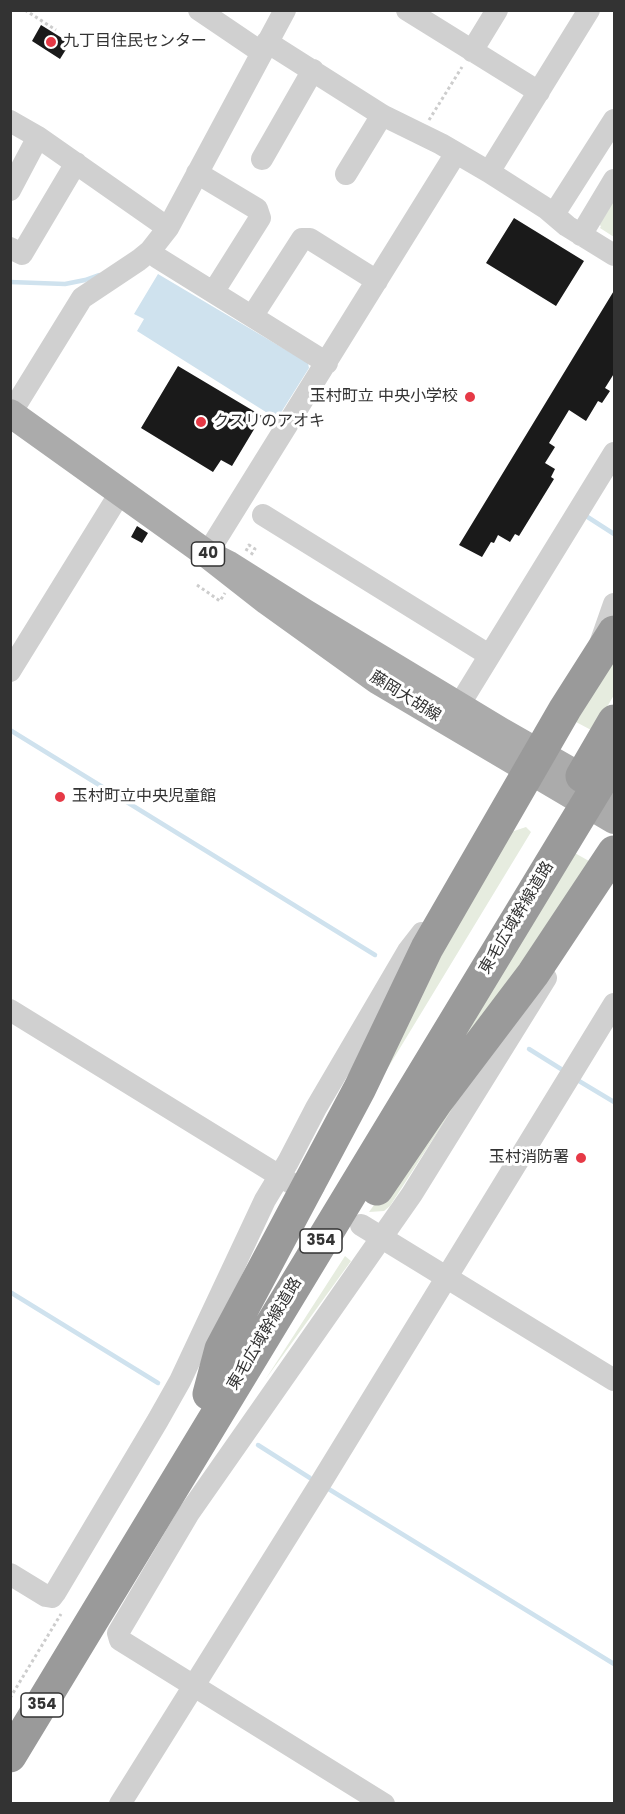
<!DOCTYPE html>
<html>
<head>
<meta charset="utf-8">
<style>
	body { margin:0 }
	#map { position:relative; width:625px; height:1814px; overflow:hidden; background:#fff; font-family:Poppins,sans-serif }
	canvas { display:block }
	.frame { position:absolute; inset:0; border:12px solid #333; pointer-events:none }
</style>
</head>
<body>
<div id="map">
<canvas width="625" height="1814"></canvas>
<div class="frame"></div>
</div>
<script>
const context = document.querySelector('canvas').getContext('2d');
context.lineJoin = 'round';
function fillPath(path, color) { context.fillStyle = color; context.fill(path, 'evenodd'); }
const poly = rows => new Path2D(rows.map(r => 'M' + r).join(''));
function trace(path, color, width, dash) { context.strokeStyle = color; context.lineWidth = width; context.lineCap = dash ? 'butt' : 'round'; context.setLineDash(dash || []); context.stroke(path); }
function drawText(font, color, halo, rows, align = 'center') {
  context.font = font + ' Poppins,"Noto Sans JP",sans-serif'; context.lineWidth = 6; context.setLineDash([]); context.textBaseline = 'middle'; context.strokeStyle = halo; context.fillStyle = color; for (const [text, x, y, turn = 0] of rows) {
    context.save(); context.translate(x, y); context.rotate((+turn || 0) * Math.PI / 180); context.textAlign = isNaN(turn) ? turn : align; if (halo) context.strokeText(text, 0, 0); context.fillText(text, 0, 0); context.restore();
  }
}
const green = poly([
	[614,194,614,237,600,228,601,226,597,223],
	[614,660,614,695,593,731,576,722],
	[526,827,531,832,363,1109,425,980,511,832],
	[573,852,589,861,502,995,422,1101],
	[530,988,390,1206,384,1211,369,1212],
	[345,1256,351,1261,265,1380]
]);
const water = poly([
	[158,274,308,363,309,368,277,419,137,331,144,319,134,314]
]);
const stream = poly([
	[10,282,65,284,85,280,99,275],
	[586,516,614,534],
	[10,730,375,955],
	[529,1049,561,1069],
	[579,1081,614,1102],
	[10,1292,158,1383],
	[258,1445,310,1478],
	[327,1488,614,1664]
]);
const building = poly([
	[41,25,70,43,60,59,32,41],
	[514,218,584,261,556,306,486,263],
	[615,289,615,372,605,388,610,391,602,403,598,401,586,421,569,410,549,443,555,447,545,463,555,469,551,477,554,479,519,536,515,534,510,542,498,535,494,543,491,542,482,557,459,545],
	[178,366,262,416,232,466,221,460,213,472,141,428],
	[137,526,148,533,142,543,131,537]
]);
const minorTunnel = poly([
	[300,1188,352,1219]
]);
const path = poly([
	[25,10,56,30],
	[429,120,462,67],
	[246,551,249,545,255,549,251,555],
	[197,585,220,601,225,593],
	[10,1698,61,1614]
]);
const minor = poly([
	[199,10,261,52],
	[407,10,539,92],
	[267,42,382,115,441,144,489,172,547,209,567,226,614,255],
	[472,51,497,10],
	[10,121,38,137,168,228],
	[262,159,313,70],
	[489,172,589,10],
	[197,173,257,209,260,218,214,291],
	[346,174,382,115],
	[10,190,38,137],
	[554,214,614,120],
	[581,235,614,180],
	[10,248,22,254,76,163],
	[150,251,158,258,327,363],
	[253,315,302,239,310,239,377,281],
	[11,413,82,298,139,260,150,251,168,228,285,10],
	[263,515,489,655],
	[207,554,456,153],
	[600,644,614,604],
	[10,671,120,493],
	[450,720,614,453],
	[10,1010,291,1183],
	[361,1225,614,1380],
	[10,1574,46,1596,52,1597,55,1593,158,1420,180,1381,265,1200,288,1162,316,1108,408,951,422,933],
	[120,1804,320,1484,614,1004],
	[384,1804,120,1640,118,1633,189,1513,412,1194,546,978]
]);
const major = poly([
	[10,413,207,554],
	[614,796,502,732,305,613,229,565,207,554,267,601,377,680,614,820]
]);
const highway = poly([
	[582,776,614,721],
	[377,1189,437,1101,533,974,614,852],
	[209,1394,221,1349,360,1088,427,948,565,709,614,632],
	[10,1756,614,759]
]);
const markers = [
	[51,42,6,"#e63946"],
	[470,397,6,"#e63946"],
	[201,422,6,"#e63946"],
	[60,797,6,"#e63946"],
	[581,1158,6,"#e63946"]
];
const shields = [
	[208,554,33],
	[321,1241,42],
	[42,1705,42]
];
const shieldNames = [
	["40",208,554],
	["354",321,1241],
	["354",42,1705]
];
const poiNames = [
	["九丁目住民センター",63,42],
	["玉村町立 中央小学校",458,397,"right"],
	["クスリのアオキ",213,422],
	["玉村町立中央児童館",72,797],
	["玉村消防署",569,1158,"right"]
];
const streetNames = [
	["藤岡大胡線",405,697,32],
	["東毛広域幹線道路",517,918,-59],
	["東毛広域幹線道路",265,1334,-59]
];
fillPath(green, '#e6ecdf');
fillPath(water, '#cfe2ee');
trace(stream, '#cfe2ee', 4.5);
fillPath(building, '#1a1a1a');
trace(minorTunnel, '#d6d6d6', 22, [22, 11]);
trace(path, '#cdcdcd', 3, [3, 3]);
trace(minor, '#d0d0d0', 22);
trace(major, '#ababab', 28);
trace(highway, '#9a9a9a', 33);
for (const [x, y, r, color] of markers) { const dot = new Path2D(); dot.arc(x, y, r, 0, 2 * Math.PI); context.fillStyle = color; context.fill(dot); trace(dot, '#fff', 2); }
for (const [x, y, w] of shields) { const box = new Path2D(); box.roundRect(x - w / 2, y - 12, w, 24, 4.5); context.fillStyle = '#fff'; context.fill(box); trace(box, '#333', 1.5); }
drawText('bold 15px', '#333', null, shieldNames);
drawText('16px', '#333', '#fff', poiNames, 'left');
drawText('16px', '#333', '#fff', streetNames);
</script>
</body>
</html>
